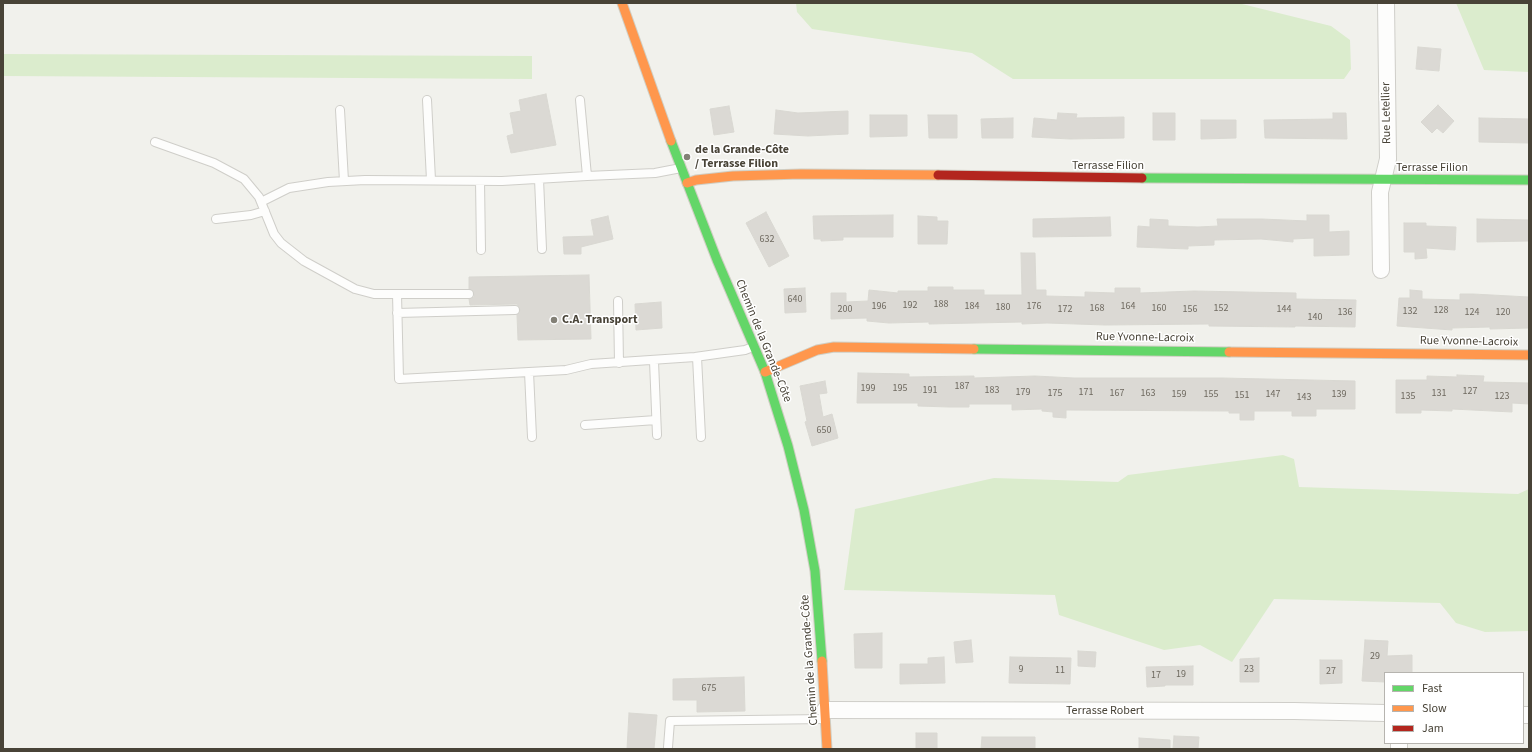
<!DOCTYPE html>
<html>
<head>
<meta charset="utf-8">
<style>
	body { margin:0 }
	#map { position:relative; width:1532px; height:752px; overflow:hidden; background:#f1f1ec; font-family:"Source Sans 3",sans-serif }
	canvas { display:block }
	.frame { position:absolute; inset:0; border:4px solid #484337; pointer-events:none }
	.legend { position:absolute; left:1384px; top:672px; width:140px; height:72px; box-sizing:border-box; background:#fff; border:1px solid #b6b4af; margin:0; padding:5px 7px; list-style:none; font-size:12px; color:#484337 }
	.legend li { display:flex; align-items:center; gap:8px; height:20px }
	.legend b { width:20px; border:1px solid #b6b4af }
</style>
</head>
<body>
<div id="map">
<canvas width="1532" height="752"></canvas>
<div class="frame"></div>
<ul class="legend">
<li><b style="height:5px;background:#63d668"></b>Fast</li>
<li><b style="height:5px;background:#ff974d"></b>Slow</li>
<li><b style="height:5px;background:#b3261e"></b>Jam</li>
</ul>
</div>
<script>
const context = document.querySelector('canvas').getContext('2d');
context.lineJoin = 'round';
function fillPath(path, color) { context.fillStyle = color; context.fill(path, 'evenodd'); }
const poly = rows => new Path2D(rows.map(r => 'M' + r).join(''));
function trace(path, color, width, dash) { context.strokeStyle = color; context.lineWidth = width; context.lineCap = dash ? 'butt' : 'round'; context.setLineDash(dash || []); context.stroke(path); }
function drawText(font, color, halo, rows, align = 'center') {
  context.font = font + ' "Source Sans 3",sans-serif'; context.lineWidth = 3; context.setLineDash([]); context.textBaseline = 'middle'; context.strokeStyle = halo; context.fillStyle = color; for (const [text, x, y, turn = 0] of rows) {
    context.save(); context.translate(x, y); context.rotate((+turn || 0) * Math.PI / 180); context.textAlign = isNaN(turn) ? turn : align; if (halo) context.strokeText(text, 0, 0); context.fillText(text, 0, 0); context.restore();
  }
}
const green = poly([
	[796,3,1238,3,1331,26,1350,40,1351,69,1344,79,1013,79,972,53,812,29,797,12],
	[1456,3,1529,3,1529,72,1484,70],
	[3,54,532,56,532,79,3,76],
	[1283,455,1294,459,1299,487,1518,494,1529,489,1529,631,1485,632,1456,623,1440,603,1274,599,1232,662,1200,645,1164,650,1059,615,1055,595,844,590,855,509,994,478,1118,482,1128,475]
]);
const building = poly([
	[1418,47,1441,49,1439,71,1416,69,1418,47],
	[546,94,556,145,511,153,507,136,514,134,510,113,521,111,519,100,546,94],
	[1438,105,1454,121,1443,133,1437,128,1432,133,1421,122,1438,105],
	[729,106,734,132,714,135,710,109,729,106],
	[776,110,798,113,848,111,848,134,808,136,774,134,776,110],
	[1058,113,1077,114,1076,118,1124,117,1124,138,1070,139,1032,137,1034,118,1057,120,1058,113],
	[1153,113,1175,113,1175,140,1153,140,1153,113],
	[1333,113,1346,113,1347,139,1265,138,1264,120,1333,119,1333,113],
	[870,115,907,115,907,136,870,137,870,115],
	[928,115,957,115,957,138,929,138,928,115],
	[1013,118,1013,138,982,138,981,119,1013,118],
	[1479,118,1529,119,1529,143,1479,142,1479,118],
	[1201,120,1236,120,1236,138,1201,139,1201,120],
	[766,212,789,256,769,267,746,223,766,212],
	[893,215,893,237,843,237,843,240,821,241,821,239,814,239,813,216,893,215],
	[1307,215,1329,215,1329,232,1349,231,1349,255,1314,256,1314,238,1293,239,1293,242,1261,239,1214,240,1214,245,1188,246,1188,249,1137,247,1138,226,1150,227,1150,219,1168,220,1168,226,1198,227,1218,226,1217,219,1262,219,1307,221,1307,215],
	[608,216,613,239,581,247,581,254,564,254,563,237,594,236,591,220,608,216],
	[918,216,937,217,937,221,948,221,947,244,918,244,918,216],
	[1110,217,1111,236,1033,237,1033,219,1110,217],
	[1477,219,1529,220,1529,241,1477,242,1477,219],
	[1404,223,1426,223,1426,226,1456,227,1455,250,1426,248,1427,258,1415,259,1415,252,1404,252,1404,223],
	[1021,253,1035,253,1036,290,1046,290,1046,296,1085,297,1085,292,1115,293,1115,288,1140,288,1140,293,1194,291,1296,293,1296,299,1356,300,1355,327,1295,326,1295,327,1209,326,1209,324,1105,325,1047,323,1022,324,1022,322,929,324,929,322,889,323,867,321,867,318,831,319,831,293,846,293,846,302,868,301,869,290,898,293,898,291,928,291,928,287,953,287,953,290,984,290,984,295,1022,295,1021,253],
	[589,275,591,339,518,340,517,315,520,310,517,304,470,305,469,299,474,297,474,294,469,289,469,277,589,275],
	[805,288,806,312,785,313,784,289,805,288],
	[1410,290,1422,291,1422,299,1460,300,1460,294,1473,294,1529,297,1529,328,1490,329,1490,327,1452,328,1452,330,1397,326,1399,298,1410,298,1410,290],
	[661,302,662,328,636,330,635,304,661,302],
	[858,373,909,374,909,377,974,376,974,378,1035,376,1074,378,1222,378,1355,381,1355,409,1316,409,1316,416,1292,416,1292,411,1254,411,1254,420,1240,420,1240,413,1229,413,1229,411,1066,410,1066,418,1053,417,1053,412,1042,411,1042,409,1012,410,1012,404,969,404,969,407,949,407,918,406,918,403,857,403,858,373],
	[1457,375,1484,376,1483,382,1529,383,1529,404,1512,403,1512,412,1452,409,1452,411,1421,410,1421,413,1396,413,1396,380,1427,380,1427,376,1457,377,1457,375],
	[825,381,827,393,819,394,823,417,832,414,838,438,812,446,805,422,807,421,800,386,825,381],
	[882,633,882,668,855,668,854,634,882,633],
	[971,640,973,662,956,663,954,642,971,640],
	[1365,640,1388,641,1387,656,1412,655,1412,673,1385,673,1385,682,1362,681,1365,640],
	[1078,651,1096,652,1095,667,1078,666,1078,651],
	[944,657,945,683,900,684,900,664,928,664,928,658,944,657],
	[1010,657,1071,658,1070,684,1009,683,1010,657],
	[1259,658,1259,682,1240,682,1240,659,1259,658],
	[1320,660,1342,660,1342,683,1320,684,1320,660],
	[1193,666,1193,685,1165,685,1165,686,1147,687,1146,667,1193,666],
	[744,677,745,711,697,712,697,700,673,700,673,679,744,677],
	[629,713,657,715,654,749,627,749,629,713],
	[916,733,937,733,937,749,916,749,916,733],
	[1174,736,1199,737,1198,749,1173,749,1174,736],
	[982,737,1035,737,1035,749,981,749,982,737],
	[1139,738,1170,740,1170,749,1139,749,1139,738]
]);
const lane = poly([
	[427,100,431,180],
	[580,100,587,176,655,173,681,168],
	[340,110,344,181],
	[155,142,214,163,244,179,259,197,274,234,281,243,304,261,355,289,374,294,397,294],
	[539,179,542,249],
	[480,181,481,250],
	[261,202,289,188,328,182,365,180,502,181,587,176],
	[216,219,251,215,265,211],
	[469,294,397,294,399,379,566,370,591,364,695,357,745,350,753,347],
	[618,301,619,363],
	[397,313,515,310],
	[697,357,701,437],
	[654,361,657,435],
	[529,372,532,437],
	[585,425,656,420],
	[668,747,670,721,825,719]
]);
const street = poly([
	[1381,270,1380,192,1388,159,1386,3],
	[825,710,1294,711,1385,713],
	[1523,715,1529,715],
	[1399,743,1399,749]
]);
const fast = poly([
	[671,141,717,260,765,372,788,446,804,510,815,571,822,661],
	[1142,178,1529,180],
	[974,349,1229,352]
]);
const slow = poly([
	[622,3,671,141],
	[687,183,696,180,733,176,801,174,938,175],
	[1229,352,1529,355],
	[765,372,817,350,834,347,974,349],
	[822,661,827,749]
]);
const jam = poly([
	[938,175,1142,178]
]);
const markers = [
	[687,157,4,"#838076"],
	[554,320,4,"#838076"]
];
const numberNames = [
	["632",767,240],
	["640",795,300],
	["188",941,305],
	["192",910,306],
	["196",879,307],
	["184",972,307],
	["176",1034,307],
	["164",1128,307],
	["180",1003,308],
	["168",1097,309],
	["160",1159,309],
	["152",1221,309],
	["200",845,310],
	["172",1065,310],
	["156",1190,310],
	["144",1284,310],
	["128",1441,311],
	["132",1410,312],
	["136",1345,313],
	["124",1472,313],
	["120",1503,313],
	["140",1315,318],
	["187",962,387],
	["199",868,389],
	["195",900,389],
	["191",930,391],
	["183",992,391],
	["127",1470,392],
	["179",1023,393],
	["171",1086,393],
	["175",1055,394],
	["167",1117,394],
	["163",1148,394],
	["131",1439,394],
	["159",1179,395],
	["155",1211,395],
	["147",1273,395],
	["139",1339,395],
	["151",1242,396],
	["135",1408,397],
	["123",1502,397],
	["143",1304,398],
	["650",824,431],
	["29",1375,657],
	["9",1021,670],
	["23",1249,670],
	["11",1060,671],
	["27",1331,672],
	["19",1181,675],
	["17",1156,676],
	["675",709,689]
];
const streetNames = [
	["Rue Letellier",1387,113,-91],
	["Terrasse Filion",1108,166],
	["Terrasse Filion",1432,168],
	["Rue Yvonne-Lacroix",1145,338,1],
	["Chemin de la Grande-Côte",763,341,68],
	["Rue Yvonne-Lacroix",1469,342,1],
	["Chemin de la Grande-Côte",810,660,-94],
	["Terrasse Robert",1105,711]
];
const poiNames = [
	["de la Grande-Côte",695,150],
	["/ Terrasse Filion",695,164],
	["C.A. Transport",562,320]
];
fillPath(green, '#dbeccd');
fillPath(building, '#dbd9d4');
trace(building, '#d9d8d2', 1);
trace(lane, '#cfcec9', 10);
trace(street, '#cfcec9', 18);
trace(fast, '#d0cec3', 11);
trace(slow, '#d0cec3', 11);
trace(jam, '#d0cec3', 11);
trace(lane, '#fdfdfc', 8);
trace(street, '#fdfdfc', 16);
trace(fast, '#63d668', 9);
trace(slow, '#ff974d', 9);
trace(jam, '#b3261e', 9);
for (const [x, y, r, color] of markers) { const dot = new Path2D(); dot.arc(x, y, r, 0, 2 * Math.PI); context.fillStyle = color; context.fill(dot); trace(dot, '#fff', 1.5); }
drawText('10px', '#6e695f', null, numberNames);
drawText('12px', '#484337', '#fff', streetNames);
drawText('bold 12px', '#484337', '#fff', poiNames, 'left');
</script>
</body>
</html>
